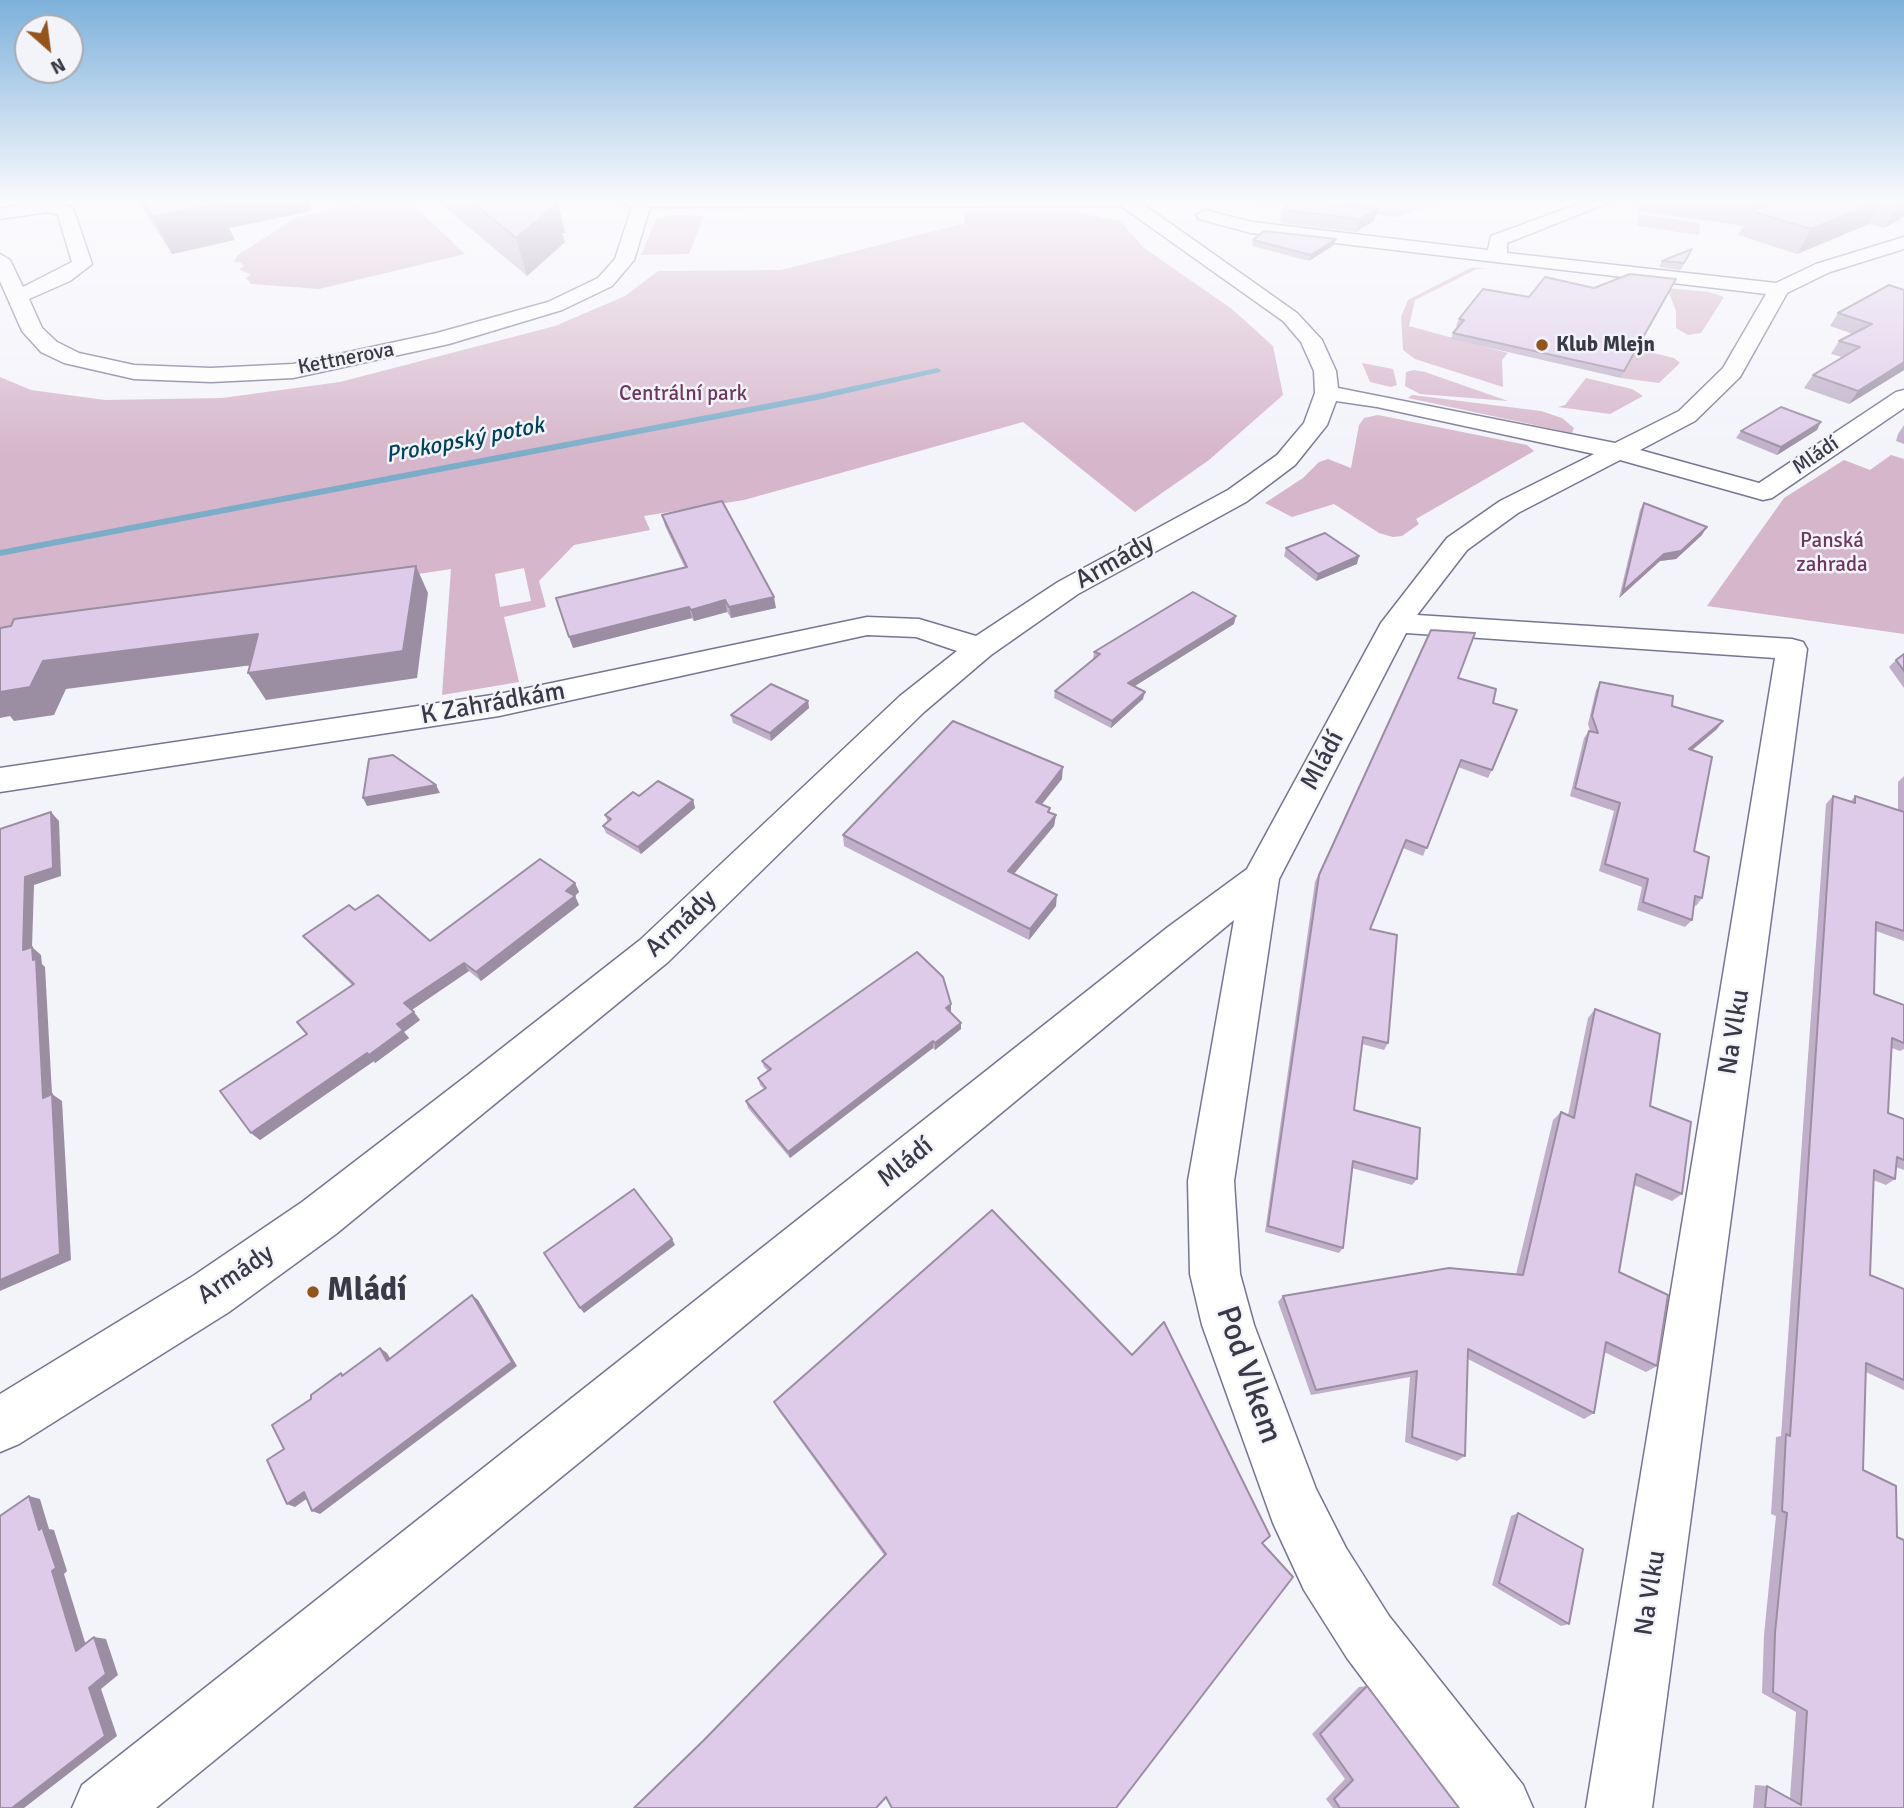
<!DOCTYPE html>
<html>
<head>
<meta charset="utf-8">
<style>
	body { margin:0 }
	#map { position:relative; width:1904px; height:1808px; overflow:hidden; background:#f3f3fa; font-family:Signika,sans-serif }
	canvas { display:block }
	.north { position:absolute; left:14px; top:14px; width:70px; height:70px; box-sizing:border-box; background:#f3f3fa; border:2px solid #a9a9b2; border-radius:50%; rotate:152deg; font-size:19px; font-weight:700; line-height:28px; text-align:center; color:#3a3947 }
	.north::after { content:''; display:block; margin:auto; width:24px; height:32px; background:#93551a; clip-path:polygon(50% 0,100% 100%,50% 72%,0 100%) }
</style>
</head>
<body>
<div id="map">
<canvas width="1904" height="1808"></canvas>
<div class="north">N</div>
</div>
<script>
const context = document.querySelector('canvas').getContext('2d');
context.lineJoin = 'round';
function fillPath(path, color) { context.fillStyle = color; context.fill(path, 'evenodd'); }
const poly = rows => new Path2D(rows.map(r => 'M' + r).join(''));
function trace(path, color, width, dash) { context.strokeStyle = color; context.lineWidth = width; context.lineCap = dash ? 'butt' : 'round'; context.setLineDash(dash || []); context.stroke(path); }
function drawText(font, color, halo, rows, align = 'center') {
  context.font = font + ' Signika,sans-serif'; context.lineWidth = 5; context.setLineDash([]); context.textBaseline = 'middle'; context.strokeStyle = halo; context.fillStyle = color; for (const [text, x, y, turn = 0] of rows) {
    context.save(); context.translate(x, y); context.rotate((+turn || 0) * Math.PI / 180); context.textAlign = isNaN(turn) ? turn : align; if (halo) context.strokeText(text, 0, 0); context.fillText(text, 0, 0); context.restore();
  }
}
const green = poly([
	[365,202,410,202,465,254,319,289,251,284,246,278,251,275,239,269,244,266,240,262,234,262,238,255,297,217],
	[1253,202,1440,202,1398,217],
	[963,211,1076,212,1120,221,1144,248,1232,309,1273,346,1283,395,1209,460,1135,512,1023,422,744,500,644,516,650,530,574,545,539,581,546,607,504,617,519,682,442,695,451,569,0,638,0,377,31,390,105,400,222,398,340,382,555,326,625,296,658,271,781,270,965,223],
	[524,568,531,601,500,607,495,574],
	[1639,214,1700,223,1699,235,1637,226],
	[675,215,704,216,689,254,641,255,656,219],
	[1472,267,1488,269,1477,269,1415,300,1409,326,1508,353,1502,360,1503,387,1415,359,1403,350,1401,317,1408,300],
	[1667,288,1709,292,1724,297,1701,333,1688,335,1676,328,1676,311],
	[1637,349,1674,358,1680,363,1659,383,1621,378],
	[1362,363,1393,369,1397,385,1391,387,1370,382],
	[1414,370,1425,372,1508,401,1420,394,1405,386,1406,372],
	[1586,378,1632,389,1643,396,1610,414,1558,407,1565,405],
	[1412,395,1541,411,1562,418,1574,428,1572,433,1408,398],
	[1378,415,1527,445,1534,451,1416,519,1419,524,1402,536,1393,537,1379,533,1334,504,1292,517,1265,503,1303,478,1319,462,1328,459,1351,468,1359,425,1364,418],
	[1891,455,1904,459,1904,634,1707,606,1784,498,1844,460,1870,470]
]);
const stream = poly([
	[937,368,941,370,940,372,817,400,0,556,0,550,817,394,937,368]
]);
const minor = poly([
	[39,202,58,202,73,208,92,264,70,281,29,299,42,328,57,342,79,353,134,365,211,368,293,364,437,333,548,302,598,278,615,259,632,207,621,202,1140,202,1297,313,1322,340,1336,371,1338,388,1615,443,1679,411,1723,368,1766,294,1251,233,1199,219,1196,215,1205,210,1252,222,1488,250,1491,236,1584,202,1610,202,1507,243,1507,253,1776,283,1816,264,1904,237,1904,249,1830,272,1787,293,1740,377,1695,421,1640,450,1759,483,1896,392,1904,390,1904,408,1772,498,1763,500,1620,460,1518,513,1467,550,1417,615,1792,639,1803,642,1807,649,1652,1808,1586,1808,1775,658,1406,633,1279,879,1234,1181,1240,1274,1254,1325,1316,1489,1346,1548,1389,1616,1523,1785,1533,1808,1459,1808,1347,1658,1304,1590,1273,1523,1202,1325,1190,1274,1188,1181,1234,920,603,1443,156,1808,72,1808,82,1785,1168,927,1247,869,1381,623,1447,538,1500,501,1594,454,1377,407,1336,401,1327,425,1295,465,1246,502,1078,594,991,655,924,712,668,962,336,1234,229,1312,19,1444,0,1452,0,1394,193,1276,302,1202,465,1077,640,940,900,696,957,651,916,637,867,635,499,716,0,792,0,768,499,694,867,617,919,619,976,636,1058,582,1228,490,1277,455,1304,423,1315,393,1314,371,1301,342,1283,321,1121,206,650,207,634,260,612,286,562,310,449,344,293,378,211,382,134,379,64,363,41,352,22,331,0,281,0,254,10,260,23,287,72,262,58,215,49,212,0,219,0,209,39,202]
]);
const wall = poly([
	[139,202,310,202,311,211,229,228,235,240,172,254],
	[439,202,558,202,565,233,562,233,565,242,527,276],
	[1638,202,1904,202,1904,217,1884,228,1869,224,1797,254,1738,235,1744,226,1637,211],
	[1378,209,1374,221,1356,232,1280,223,1282,210],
	[1253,240,1334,245,1309,261,1252,246],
	[1692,249,1681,270,1659,267,1662,261],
	[1672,286,1621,378,1451,339,1453,333,1458,327,1456,326,1459,319,1529,297,1594,288],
	[1904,290,1904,370,1849,404,1804,388,1813,375,1842,357,1831,354,1839,341,1853,334,1830,326,1838,313],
	[1904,425,1904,444,1896,441,1898,434],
	[1817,430,1777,455,1736,438,1741,431],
	[1644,503,1702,535,1676,559,1660,561,1619,598,1640,510],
	[662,515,776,608,731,618,727,612,694,621,692,618,573,648,685,568,665,526],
	[1286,548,1357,564,1316,581,1284,556],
	[1234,624,1134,686,1143,699,1111,728,1054,698,1055,691,1093,659,1094,652],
	[1431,630,1458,678,1493,703,1492,770,1488,778,1458,767,1423,856,1403,848,1370,929,1388,1043,1384,1050,1362,1044,1354,1110,1417,1179,1412,1185,1352,1168,1343,1248,1339,1253,1265,1232,1315,882],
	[1904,654,1904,688,1889,667,1896,660],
	[1600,682,1672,706,1717,729,1692,750,1694,851,1702,898,1696,906,1694,905,1692,920,1685,927,1637,910,1642,887,1599,871,1614,811,1570,796,1584,738,1589,731,1590,731,1588,724,1596,690],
	[808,701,809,708,771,741,733,723,731,715],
	[1904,776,1904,941,1876,931,1874,994,1904,1005,1904,1049,1900,1051,1892,1048,1888,1113,1904,1119,1904,1170,1896,1167,1895,1179,1886,1185,1873,1180,1870,1275,1904,1289,1904,1390,1866,1372,1863,1470,1904,1808,1753,1808,1755,1785,1767,1786,1790,1798,1796,1712,1762,1693,1764,1635,1776,1516,1771,1514,1776,1437,1781,1436,1826,804,1833,796,1850,802,1855,796,1898,810,1898,782],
	[1062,779,1041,804,1050,813,1056,815,1054,826,1014,874,1056,906,1029,940,844,846,843,835],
	[639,796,693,800,695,808,641,854,606,833,603,826,608,822,605,815],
	[575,883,579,892,575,896,579,905,481,981,469,971,412,1010,420,1020,404,1032,409,1038,375,1063,374,1061,260,1140,251,1133,307,1034,352,985,310,944,303,936,355,910,430,941],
	[1595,1009,1650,1106,1682,1194,1672,1201,1634,1185,1619,1272,1657,1366,1646,1372,1604,1352,1594,1413,1584,1419,1468,1359,1465,1456,1457,1461,1405,1442,1410,1377,1311,1395,1278,1302,1283,1296,1516,1274,1553,1120,1561,1112,1568,1115,1588,1018],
	[951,1011,950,1012,961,1029,935,1050,933,1048,790,1158,748,1108,746,1101,764,1089,760,1085,758,1078,768,1071,764,1067,762,1061],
	[992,1210,886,1798,877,1808,634,1808,703,1741,884,1555,779,1411,774,1402],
	[1518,1513,1569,1624,1561,1626,1492,1585,1511,1516],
	[1367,1686,1459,1808,1333,1808,1326,1799,1345,1779,1312,1734,1359,1687]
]);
const shadedWall = poly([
	[214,202,310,202,311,211,229,228,235,240,172,254,153,217],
	[547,202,558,202,565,233,562,233,565,242,527,276,516,238],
	[1877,202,1882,202,1869,224,1797,254,1811,229],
	[1902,202,1904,202,1904,217,1884,228,1899,204],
	[1378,209,1374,221,1356,232,1360,219],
	[1336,239,1334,245,1309,261,1311,255],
	[1904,362,1904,370,1849,404,1858,391],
	[1821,422,1817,430,1777,455,1781,447],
	[1707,527,1702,535,1676,559,1660,561,1619,598,1623,591,1664,554],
	[1359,556,1357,564,1316,581,1318,574],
	[416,566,428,593,417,678,266,700,248,673],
	[774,597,776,608,731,618,729,607],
	[725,600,727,612,694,621,691,610],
	[689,607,692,618,573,648,569,637],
	[1236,616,1234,624,1127,691,1128,683],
	[258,634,276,662,66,689,54,715,14,721,10,716,0,718,0,692,43,661],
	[1145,692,1143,699,1111,728,1112,721],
	[808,701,809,708,771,741,770,733],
	[1723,721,1717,729,1684,757,1689,749],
	[1063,767,1062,779,1035,813,1036,802],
	[436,785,440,793,367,806,363,798],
	[693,800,695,808,641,854,638,847],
	[51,812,59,821,61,876,34,885,32,947,41,955,42,964,45,967,52,1094,62,1101,71,1260,0,1291,0,1280,43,1098,23,950,25,877],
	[1056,815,1054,826,1007,882,1008,871],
	[575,883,579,892,570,900,566,891],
	[1057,895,1056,906,1029,940,1030,929],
	[575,896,579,905,481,981,476,972],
	[464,963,469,971,410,1011,404,1003],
	[951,1004,951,1011,946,1015,946,1008],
	[414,1012,420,1020,404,1032,409,1038,375,1063,374,1061,260,1140,251,1133],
	[961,1023,961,1029,935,1050,935,1043],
	[933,1041,933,1048,790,1158,788,1152],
	[672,1239,675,1245,584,1313,580,1308],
	[472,1295,478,1300,517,1366,320,1514,312,1511],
	[380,1348,387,1353,394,1365,387,1361],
	[304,1492,312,1495,295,1507,287,1504],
	[29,1496,40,1499,49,1529,54,1530,67,1571,64,1574,88,1652,76,1651],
	[94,1637,106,1639,118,1675,101,1689,117,1736,24,1808,12,1808,89,1688]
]);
const building = poly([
	[143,202,217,202,218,204,153,217,143,202],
	[472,202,551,202,555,205,516,238,472,202],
	[1292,202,1307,202,1378,209,1360,219,1282,210,1292,202],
	[1764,202,1877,202,1811,229,1751,211,1771,203,1764,202],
	[1264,231,1336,239,1311,255,1253,240,1264,231],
	[1692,249,1684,263,1662,261,1692,249],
	[1630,274,1676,279,1624,371,1453,333,1464,320,1459,319,1483,289,1529,297,1545,277,1594,288,1630,274],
	[1889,285,1904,290,1904,362,1858,391,1813,375,1860,347,1839,341,1872,324,1838,313,1889,285],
	[1781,407,1821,422,1781,447,1741,431,1781,407],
	[722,501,774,597,729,607,725,600,691,610,689,607,569,637,556,598,687,567,662,515,722,501],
	[1644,503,1707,527,1681,551,1664,554,1623,591,1644,503],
	[1325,533,1359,556,1318,574,1286,548,1325,533],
	[416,566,403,651,248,673,258,634,43,661,30,687,0,692,0,628,11,626,14,619,416,566],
	[1193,592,1236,616,1128,683,1145,692,1112,721,1055,691,1100,654,1094,652,1193,592],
	[1431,630,1475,633,1458,678,1496,689,1493,703,1517,710,1492,770,1461,760,1427,848,1406,840,1370,929,1397,935,1388,1043,1363,1037,1354,1110,1420,1128,1417,1179,1353,1161,1343,1248,1268,1226,1319,875,1431,630],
	[1904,654,1904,671,1896,660,1904,654],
	[1600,682,1673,696,1672,706,1723,721,1689,749,1712,757,1694,851,1709,857,1702,898,1695,896,1692,920,1643,902,1648,879,1605,864,1620,803,1575,788,1589,731,1598,733,1592,716,1600,682],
	[771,684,808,701,770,733,731,715,771,684],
	[953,721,1063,767,1036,802,1050,808,1048,812,1056,815,1008,871,1057,895,1030,929,843,835,953,721],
	[393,755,436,785,363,798,369,759,393,755],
	[658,781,693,800,638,847,603,826,611,819,605,815,633,792,639,796,658,781],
	[1833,796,1855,803,1855,796,1904,812,1904,931,1876,922,1874,994,1904,1005,1904,1043,1892,1038,1888,1113,1904,1119,1904,1160,1897,1157,1895,1179,1874,1170,1870,1275,1904,1289,1904,1380,1866,1363,1863,1470,1896,1486,1897,1537,1904,1540,1904,1808,1765,1808,1767,1786,1801,1805,1807,1711,1773,1692,1775,1633,1787,1513,1782,1511,1786,1434,1790,1436,1833,796],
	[51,812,53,868,25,877,23,950,32,947,33,960,36,959,43,1098,52,1094,60,1254,0,1280,0,829,51,812],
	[540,859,575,883,566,891,575,896,476,972,464,963,404,1003,414,1012,397,1024,403,1030,369,1055,367,1053,251,1133,220,1091,307,1034,297,1022,354,984,303,936,349,905,355,910,378,895,430,941,540,859],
	[917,952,943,977,951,1004,946,1008,961,1023,935,1043,933,1041,788,1152,746,1101,766,1088,758,1078,771,1069,762,1061,917,952],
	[1595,1009,1660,1034,1650,1106,1691,1122,1682,1194,1636,1174,1619,1272,1668,1295,1657,1366,1606,1342,1594,1413,1468,1349,1465,1456,1412,1437,1417,1371,1316,1390,1283,1296,1449,1268,1523,1275,1561,1112,1574,1118,1595,1009],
	[634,1189,672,1239,580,1308,544,1253,634,1189],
	[992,1210,1132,1355,1164,1322,1270,1536,1262,1543,1293,1577,1116,1808,892,1808,886,1797,876,1808,634,1808,703,1741,886,1554,774,1402,992,1210],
	[472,1295,512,1362,312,1511,304,1492,287,1504,267,1460,284,1449,272,1425,311,1399,311,1395,341,1373,342,1376,380,1348,387,1361,472,1295],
	[29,1496,39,1530,42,1527,56,1568,52,1571,76,1651,94,1637,106,1674,89,1688,105,1736,12,1808,0,1808,0,1516,29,1496],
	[1518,1513,1583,1549,1569,1624,1499,1583,1518,1513],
	[1367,1686,1459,1808,1340,1808,1334,1799,1353,1780,1320,1734,1367,1686]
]);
const markers = [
	[1542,345,7,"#93551a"],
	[313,1292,7,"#93551a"]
];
const farPoinames = [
	["Klub Mlejn",1556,345]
];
const farStreetnames = [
	["Kettnerova",346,359,-11],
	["Mládí",1816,456,-34]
];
const farParknames = [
	["Centrální park",683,394],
	["Panská",1832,541],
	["zahrada",1832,565]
];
const farWaternames = [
	["Prokopský potok",465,441,-11]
];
const streetNames = [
	["Armády",1115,562,-29],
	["K Zahrádkám",493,704,-10],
	["Mládí",1323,761,-62],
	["Armády",681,924,-43],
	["Na Vlku",1735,1032,-81],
	["Mládí",906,1163,-39],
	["Armády",236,1275,-34],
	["Na Vlku",1651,1593,-81]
];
const nearPoinames = [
	["Mládí",327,1292]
];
const nearStreetnames = [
	["Pod Vlkem",1248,1375,71]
];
fillPath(green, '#d6b6ca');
fillPath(stream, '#7cadc8');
trace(minor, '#767592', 3);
fillPath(minor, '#fff');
fillPath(wall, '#bfafc8');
fillPath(shadedWall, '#9b8ea3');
fillPath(building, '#decbe9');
trace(building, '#9b8ea3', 2);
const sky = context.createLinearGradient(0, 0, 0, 456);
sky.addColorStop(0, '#7db1db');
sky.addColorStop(0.44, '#fafafd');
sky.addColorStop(1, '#fafafd00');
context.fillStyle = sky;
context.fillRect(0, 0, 1904, 456);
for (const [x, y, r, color] of markers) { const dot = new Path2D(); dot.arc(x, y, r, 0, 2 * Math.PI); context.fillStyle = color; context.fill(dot); trace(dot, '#f3f3fa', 2.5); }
drawText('bold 21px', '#3a3947', '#f3f3fa', farPoinames, 'left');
drawText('21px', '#3a3947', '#f3f3fa', farStreetnames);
drawText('21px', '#6e375e', '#f3f3fa', farParknames);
drawText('italic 23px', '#00425d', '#f3f3fa', farWaternames);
drawText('26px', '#3a3947', '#f3f3fa', streetNames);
drawText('bold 32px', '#3a3947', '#f3f3fa', nearPoinames, 'left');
drawText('32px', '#3a3947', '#f3f3fa', nearStreetnames);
</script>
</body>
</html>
